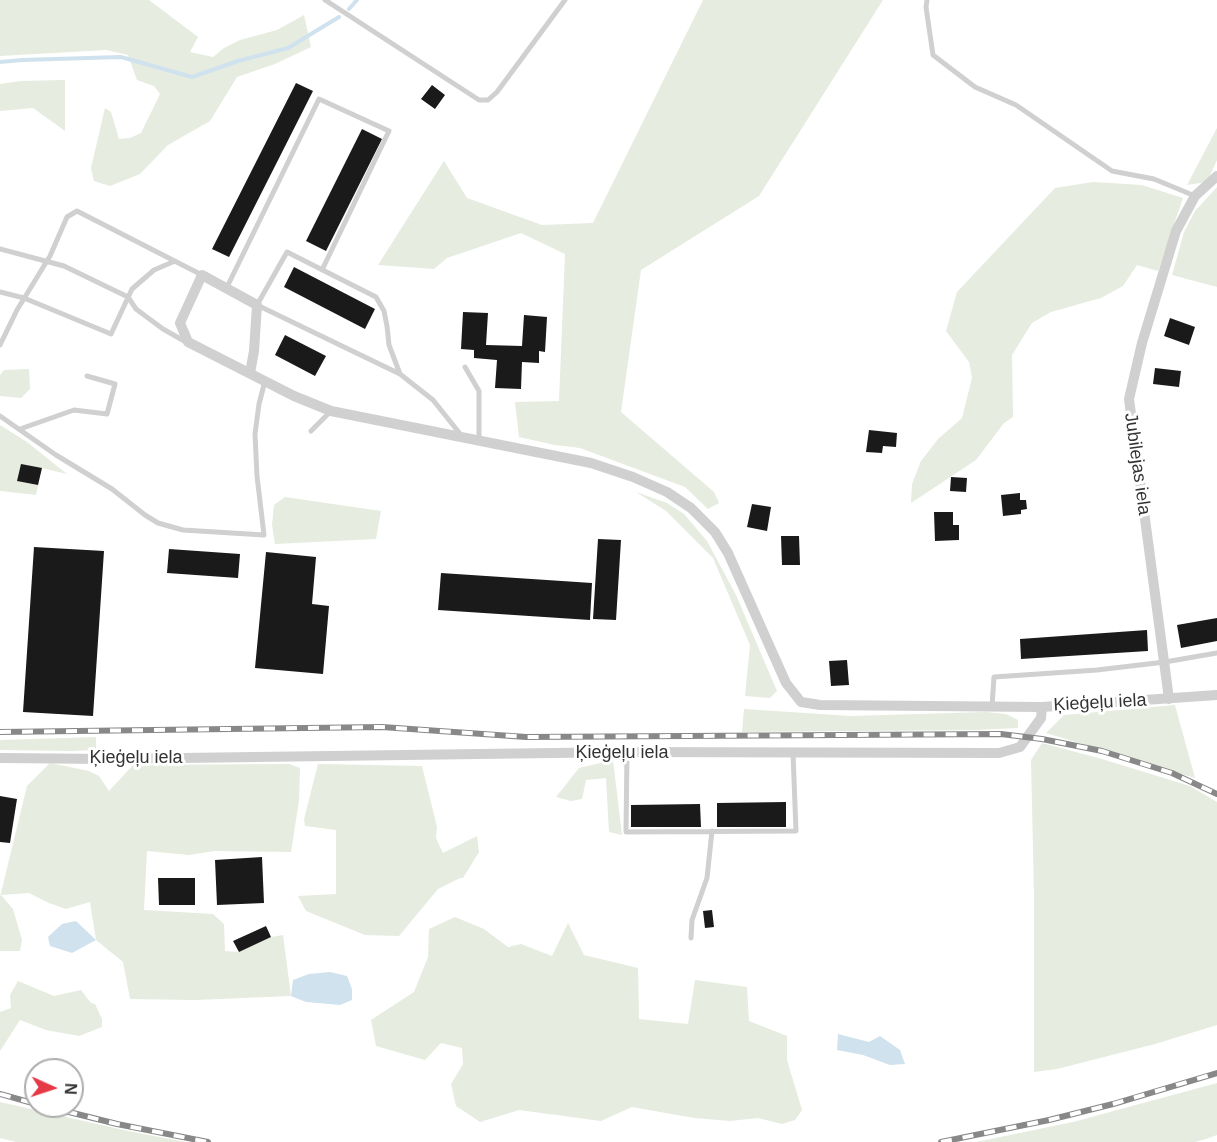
<!DOCTYPE html>
<html>
<head>
<meta charset="utf-8">
<style>
	body { margin:0 }
	#map { position:relative; width:1217px; height:1142px; overflow:hidden; background:#fff; font-family:Helvetica,sans-serif }
	canvas { display:block }
	.north { position:absolute; left:24px; top:1058px; width:60px; height:60px; box-sizing:border-box; background:#fff; border:2px solid #adadad; border-radius:50%; rotate:93deg; font-size:16px; font-weight:700; line-height:24px; text-align:center; color:#333 }
	.north::after { content:''; display:block; margin:auto; width:21px; height:27px; background:#e63946; clip-path:polygon(50% 0,100% 100%,50% 72%,0 100%) }
</style>
</head>
<body>
<div id="map">
<canvas width="1217" height="1142"></canvas>
<div class="north">N</div>
</div>
<script>
const context = document.querySelector('canvas').getContext('2d');
context.lineJoin = 'round';
function fillPath(path, color) { context.fillStyle = color; context.fill(path, 'evenodd'); }
const poly = rows => new Path2D(rows.map(r => 'M' + r).join(''));
function trace(path, color, width, dash) { context.strokeStyle = color; context.lineWidth = width; context.lineCap = dash ? 'butt' : 'round'; context.setLineDash(dash || []); context.stroke(path); }
function drawText(font, color, halo, rows, align = 'center') {
  context.font = font + ' Helvetica,sans-serif'; context.lineWidth = 6; context.setLineDash([]); context.textBaseline = 'middle'; context.strokeStyle = halo; context.fillStyle = color; for (const [text, x, y, turn = 0] of rows) {
    context.save(); context.translate(x, y); context.rotate((+turn || 0) * Math.PI / 180); context.textAlign = isNaN(turn) ? turn : align; if (halo) context.strokeText(text, 0, 0); context.fillText(text, 0, 0); context.restore();
  }
}
const green = poly([
	[0,0,149,0,198,37,190,52,213,57,224,48,240,40,277,30,304,15,311,47,275,64,237,77,210,121,168,145,140,174,110,186,94,181,91,168,105,108,111,112,119,139,130,138,141,133,160,94,154,86,137,80,128,55,106,50,0,56],
	[703,0,883,0,759,196,641,270,621,412,714,492,719,503,708,509,685,487,580,448,555,445,519,437,515,402,559,401,565,254,521,233,447,258,434,269,378,265,444,161,467,198,542,225,593,223],
	[65,80,65,131,33,108,0,111,0,84,21,81],
	[1217,128,1217,160,1207,182,1187,185],
	[1093,182,1142,185,1183,198,1158,271,1137,265,1123,286,1101,298,1051,312,1032,323,1012,355,1013,417,1004,423,976,460,911,503,912,484,921,461,938,439,962,418,972,378,969,362,946,331,957,292,1055,188],
	[1217,187,1217,287,1172,275,1184,232,1195,211],
	[29,369,30,389,21,398,0,396,0,375,4,370],
	[0,425,27,442,67,474,42,468,18,481,38,485,36,495,0,491],
	[636,492,667,503,684,514,707,541,736,595,777,691,770,698,745,696,750,645,713,558,666,511],
	[285,497,381,511,376,539,275,544,272,525,274,505],
	[1175,705,1195,778,1046,733,1064,715],
	[744,709,851,716,986,712,1006,714,1018,720,1018,728,974,730,742,732],
	[96,737,96,750,71,751,0,750,0,740],
	[1042,743,1102,759,1190,786,1217,802,1217,1025,1155,1044,1057,1069,1034,1072,1034,896,1031,760],
	[613,760,622,835,609,832,606,778,586,780,582,799,571,801,556,797,579,768],
	[50,763,89,771,99,776,109,791,133,765,289,764,300,768,299,801,291,852,215,851,189,855,147,851,144,910,213,914,224,924,225,951,239,952,271,937,283,935,291,996,195,1000,130,999,123,962,96,940,90,902,66,909,49,903,29,893,1,895,13,909,22,940,20,951,0,951,0,897,27,786],
	[318,764,422,766,437,827,436,838,443,853,477,836,479,852,463,878,460,878,438,889,399,936,365,935,306,911,298,896,336,894,336,830,305,826,304,819],
	[455,917,484,929,508,947,521,944,552,956,568,923,584,955,638,968,639,1019,688,1024,695,980,747,987,749,1021,787,1036,787,1060,802,1110,795,1120,782,1124,758,1118,730,1121,694,1118,632,1107,601,1121,519,1110,480,1122,456,1106,451,1084,463,1064,462,1048,441,1043,425,1060,376,1046,371,1020,414,992,428,957,429,929],
	[18,981,54,996,81,990,91,1003,95,1004,102,1019,102,1027,79,1036,46,1030,20,1020,0,1051,0,1012,11,1008,10,995],
	[1217,1083,1217,1135,1206,1139,1195,1142,976,1142,1073,1122],
	[0,1102,128,1131,186,1142,16,1142,0,1138]
]);
const water = poly([
	[76,921,96,940,72,953,50,946,48,937,62,924],
	[330,972,347,976,352,989,352,1000,340,1005,306,1002,291,996,293,980,309,974],
	[838,1034,869,1042,880,1036,900,1050,905,1064,890,1065,863,1055,837,1050]
]);
const stream = poly([
	[349,9,357,0],
	[0,62,22,60,121,57,192,77,238,61,288,48,339,17]
]);
const building = poly([
	[296,83,313,91,229,257,212,249],
	[432,85,445,95,435,109,421,99],
	[362,129,382,139,326,251,306,241],
	[294,267,375,309,365,329,284,287],
	[463,312,488,313,486,345,522,346,524,315,547,317,545,352,539,351,539,363,522,362,521,389,495,388,497,360,474,358,474,350,461,349],
	[1170,318,1195,327,1189,345,1164,336],
	[285,335,326,356,315,376,275,355],
	[1155,368,1181,371,1179,387,1153,384],
	[869,430,897,433,896,447,883,446,882,453,866,452],
	[21,464,42,468,38,485,17,481],
	[951,477,967,478,966,492,950,491],
	[1020,493,1020,500,1026,500,1027,509,1021,510,1021,514,1003,516,1001,495],
	[752,504,771,507,767,531,747,527],
	[934,512,953,512,953,525,959,525,959,540,935,541],
	[781,536,799,536,800,565,782,565],
	[598,539,621,540,616,620,593,619],
	[34,547,104,551,93,716,23,712],
	[169,549,240,554,238,578,167,573],
	[266,552,316,557,312,604,329,606,323,674,255,668],
	[441,573,592,583,590,620,438,610],
	[1217,618,1217,641,1181,648,1177,625],
	[1147,630,1148,651,1021,659,1020,639],
	[847,660,849,685,831,686,829,661],
	[0,796,17,799,10,843,0,842],
	[786,802,786,827,717,827,717,803],
	[700,804,701,827,631,827,631,805],
	[262,857,264,903,217,905,215,860],
	[158,878,195,878,195,905,159,905],
	[712,910,714,927,705,928,703,911],
	[266,926,271,937,239,952,233,941]
]);
const lane = poly([
	[325,0,479,100,488,100,497,92,565,0],
	[927,0,926,7,933,55,975,87,1016,105,1112,171,1154,179,1195,196],
	[0,249,64,266,128,297,136,309,163,329,186,342],
	[227,287,319,99,389,131,322,270],
	[0,292,24,298,111,334,132,289,154,270,175,261],
	[0,345,17,310,50,256,67,217,77,211,202,275],
	[465,367,479,391,479,439],
	[400,374,389,345,387,326,384,311,376,297,287,252,257,305,400,374,433,400,461,435],
	[0,416,56,455,112,489,145,515,158,523,183,530,264,535,257,476,255,434,259,404,265,381],
	[20,429,74,410,107,414,115,384,87,376],
	[311,431,330,412],
	[992,706,994,677,1097,670,1165,662,1217,653],
	[627,752,626,832,796,831,793,753],
	[691,938,692,920,707,878,712,831]
]);
const street = poly([
	[250,373,254,351,257,305,202,275,180,323,188,342,294,396,331,411,591,463,633,477,667,492,691,508,715,532,728,553,786,683,801,702,820,705,1042,707],
	[1169,699,1129,399,1142,343,1176,231,1195,196,1217,176],
	[0,758,107,759,627,752,999,753,1020,747,1041,718,1042,707,1217,695]
]);
const rail = poly([
	[0,732,382,727,526,737,1001,734,1042,739,1102,751,1172,773,1217,794],
	[0,1094,36,1104],
	[45,1106,117,1124,208,1142],
	[941,1142,1049,1120,1113,1104,1217,1073]
]);
const streetNames = [
	["Jubilejas iela",1137,464,82],
	["Ķieģeļu iela",1100,703,-3],
	["Ķieģeļu iela",622,753],
	["Ķieģeļu iela",136,758]
];
fillPath(green, '#e6ecdf');
fillPath(water, '#cfe2ee');
trace(stream, '#cfe2ee', 4);
fillPath(building, '#1a1a1a');
trace(lane, '#d0d0d0', 5);
trace(street, '#d0d0d0', 10);
trace(rail, '#888', 6);
trace(rail, '#fff', 4, [11]);
drawText('18px', '#333', '#fff', streetNames);
</script>
</body>
</html>
